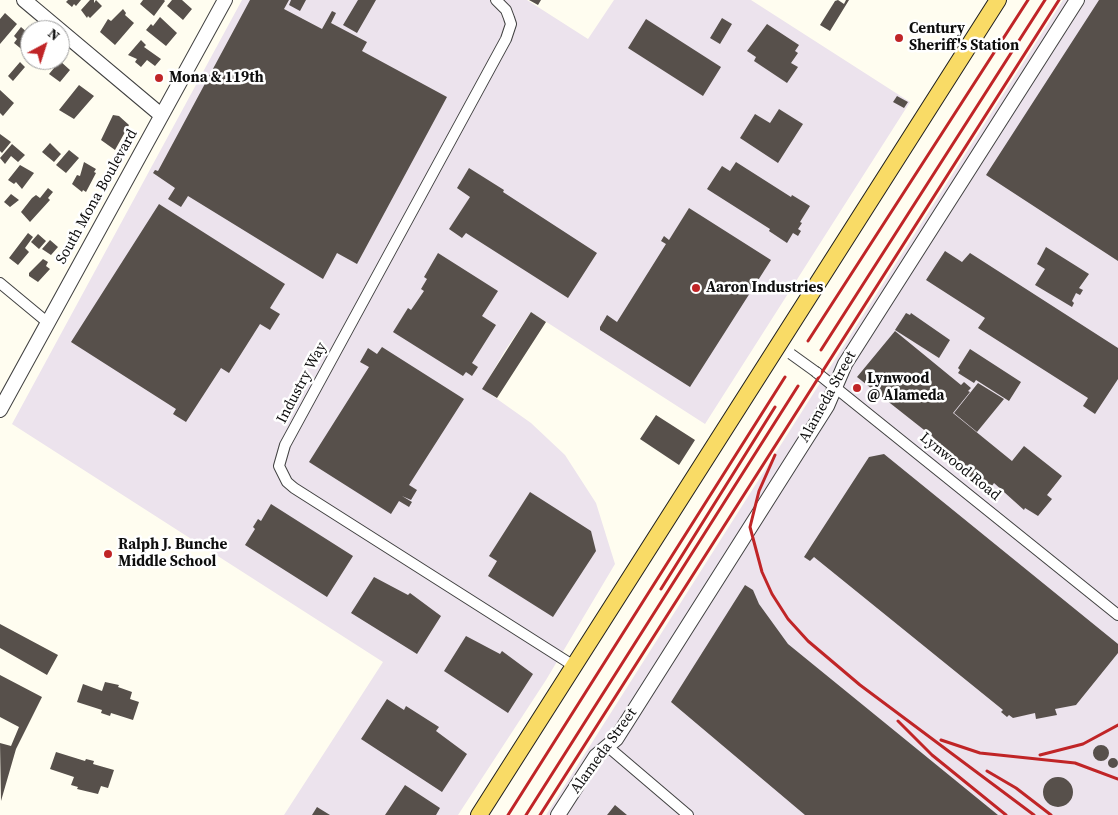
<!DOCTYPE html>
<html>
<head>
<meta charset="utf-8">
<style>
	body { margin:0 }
	#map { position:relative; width:1118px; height:815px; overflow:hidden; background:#fffdf0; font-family:"Source Serif 4",serif }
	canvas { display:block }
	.north { position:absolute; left:20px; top:20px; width:50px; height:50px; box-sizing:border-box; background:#fff; border:1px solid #9f9f9f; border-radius:50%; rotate:40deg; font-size:14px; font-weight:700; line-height:20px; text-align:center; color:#0e0e0e }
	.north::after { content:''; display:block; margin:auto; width:18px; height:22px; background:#c02527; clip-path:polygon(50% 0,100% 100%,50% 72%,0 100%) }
</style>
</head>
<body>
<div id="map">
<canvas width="1118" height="815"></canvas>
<div class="north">N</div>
</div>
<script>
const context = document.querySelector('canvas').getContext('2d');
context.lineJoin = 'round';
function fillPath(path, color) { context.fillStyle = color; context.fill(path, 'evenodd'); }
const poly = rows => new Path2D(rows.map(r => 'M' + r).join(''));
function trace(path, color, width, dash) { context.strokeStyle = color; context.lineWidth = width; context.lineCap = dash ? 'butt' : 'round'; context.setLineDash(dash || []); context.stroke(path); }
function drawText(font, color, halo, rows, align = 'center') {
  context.font = font + ' "Source Serif 4",serif'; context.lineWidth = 5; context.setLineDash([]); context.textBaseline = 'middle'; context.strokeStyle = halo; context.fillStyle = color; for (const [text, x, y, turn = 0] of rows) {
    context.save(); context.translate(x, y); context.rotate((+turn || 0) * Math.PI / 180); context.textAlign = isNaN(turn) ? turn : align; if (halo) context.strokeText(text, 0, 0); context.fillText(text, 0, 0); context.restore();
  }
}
const industrial = poly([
	[242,0,527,0,588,39,614,0,751,0,910,102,705,424,531,312,504,352,483,389,531,423,565,455,596,503,615,564,546,680,458,815,284,815,383,662,12,424],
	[1063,0,1118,0,1118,815,546,815]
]);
const building = poly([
	[68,0,81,0,76,6,74,4,72,7,66,2],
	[90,0,94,0,94,3,96,0,102,6,90,18,88,16,87,18,81,10],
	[143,0,164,0,165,1,154,16,140,4],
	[172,0,182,0,192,9,183,20,167,6],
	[250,0,289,0,284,9,322,29,332,11,336,13,331,23,367,42,362,51,447,97,357,264,337,253,323,279,188,196,181,207,168,199,175,188,153,173,155,170,158,171],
	[291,0,306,0,300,11,289,5],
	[358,0,376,0,357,33,343,25],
	[529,0,541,0,538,5],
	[838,0,844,4,846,0,849,0,830,31,820,25,835,1],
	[1099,0,1118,0,1118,261,986,175],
	[123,9,126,13,125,15,134,23,115,45,100,32,108,19,111,21],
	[5,13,17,24,0,44,0,19],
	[160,17,177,33,166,46,146,30,151,24,153,26],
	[722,18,732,24,720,44,710,38],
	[646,19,721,67,703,96,628,48],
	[767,24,799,45,795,51,798,53,791,63,798,67,787,83,754,61,756,57,747,51],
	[21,27,29,34,30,33,30,45,25,52,14,43,17,39,14,36],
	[141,40,146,45,144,47,161,59,155,66,147,60,141,67,135,62,137,59,128,55],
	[28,60,55,60,50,65,46,62,41,67,38,64,36,66],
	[60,61,70,70,60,82,49,74],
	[20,62,25,67,13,81,8,76],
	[79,85,94,96,74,119,59,110],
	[0,90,14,103,3,116,0,113],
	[897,96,908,102,904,108,893,102],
	[779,109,803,124,778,163,740,138,755,114,770,123],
	[113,115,119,116,129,125,115,150,101,140],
	[0,134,11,142,2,153,0,151],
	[50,143,61,154,54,162,42,152],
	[12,144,25,155,18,162,11,156,5,164,0,158],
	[69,150,79,158,66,173,56,165],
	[84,162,96,169,94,172,96,173,86,192,83,190,82,192,72,184,77,175,80,176],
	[736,162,791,197,792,195,810,206,800,222,802,223,798,229,801,231,798,236,793,233,787,243,769,231,770,229,707,189,722,166,730,171],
	[20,165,34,173,22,189,16,182,14,184,8,180],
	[469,168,504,190,503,192,597,253,568,298,466,233,462,238,449,229,470,197,457,188],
	[48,188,53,192,48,198,50,200,30,222,21,212,32,198,36,195,40,198],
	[11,194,19,200,10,207,4,202],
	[159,204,285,284,270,308,280,314,270,330,260,324,229,373,221,368,186,422,173,414,176,409,71,342],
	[689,208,771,260,690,387,600,330,600,327,607,315,617,322,666,244,661,241,664,236,669,240],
	[28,233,33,237,25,248,29,252,18,265,9,258],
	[38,234,46,241,39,249,31,242],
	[50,240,58,247,51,255,42,249],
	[1046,247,1089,274,1079,288,1083,290,1080,295,1076,293,1072,301,1074,303,1072,307,1035,285,1045,269,1037,264],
	[945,251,962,262,970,253,1118,348,1118,379,1095,414,1083,406,1088,398,978,328,985,318,926,280],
	[438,253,498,291,482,316,496,325,472,363,478,367,472,376,466,372,463,376,393,332,408,308,411,310,424,291,421,289,427,279,424,277],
	[43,259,48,262,46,266,50,269,38,282,29,276,29,273],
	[531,312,546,322,497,398,482,389],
	[906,313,910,315,911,313,950,340,939,358,895,330],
	[895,331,961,385,964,382,971,388,968,391,970,392,953,413,1012,461,1024,446,1062,476,1047,495,1052,499,1038,516,1025,508,1024,510,994,483,987,493,927,444,933,437,857,377],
	[382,347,464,399,409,485,417,490,411,500,402,496,412,502,409,507,399,501,391,514,309,462,369,367,360,362,368,348,377,354],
	[970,349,1021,382,1009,401,976,380,974,383,958,373,960,370,958,368],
	[978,383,1004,399,977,432,954,413],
	[656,415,695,440,679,465,640,439],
	[884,454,1118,644,1118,653,1076,705,1055,709,1057,715,1036,719,1035,713,1013,718,1009,715,1007,717,1001,712,1003,710,814,557,810,561,804,557,869,457],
	[530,492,591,531,596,551,553,617,488,576,497,561,489,556],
	[271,504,353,556,327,597,245,545,255,529,253,527,258,519,261,521],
	[374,577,408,595,410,593,441,616,417,654,351,613],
	[745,585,753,590,759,604,788,644,998,815,805,815,671,702],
	[0,624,58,655,47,675,0,648],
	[466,636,500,654,502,651,533,674,508,713,444,671],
	[0,675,42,697,16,749,1,801,0,743,11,746,19,727,0,717],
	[105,682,119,685,118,687,132,692,130,699,139,702,133,720,111,713,110,716,101,713,102,710,77,702,83,684,102,691],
	[387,699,404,710,406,706,439,727,436,731,467,754,442,792,361,739],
	'1093 753a8 8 0 1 1 16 0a8 8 0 1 1-16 0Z',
	[56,752,85,761,86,759,94,761,93,764,114,770,108,788,101,786,98,794,77,789,78,787,71,785,74,777,50,769],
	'1108 763a5 5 0 1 1 10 0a5 5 0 1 1-10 0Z',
	'1043 792a15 15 0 1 1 30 0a15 15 0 1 1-30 0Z',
	[405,785,440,808,436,815,385,815],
	[615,805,627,815,607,815],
	[317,807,330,815,312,815]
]);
const minor = poly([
	[496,0,506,10,509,18,511,24,506,39,285,445,279,466,287,482,294,488,574,666],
	[0,283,47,322],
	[816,372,1118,615],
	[607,746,688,815]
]);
const tertiary = poly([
	[24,0,161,115],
	[0,410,225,0],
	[558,815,596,756,616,739,827,406,845,364,1077,0]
]);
const primary = poly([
	[479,815,998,0]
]);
const rail = poly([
	[808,341,1028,0],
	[821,350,1045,0],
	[775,455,759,491,750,527,762,572,772,594,788,619,808,641,860,685,1034,815],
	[661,589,775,407],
	[898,721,932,755,1006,815],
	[941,740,980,753,1075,763,1118,779],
	[1040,755,1083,744,1118,725],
	[987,771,1016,788,1051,815],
	[508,815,785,377],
	[526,815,798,386],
	[540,815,1059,0]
]);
const minorBridge = poly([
	[791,354,816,372]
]);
const markers = [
	[899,38,5,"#c02527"],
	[159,78,5,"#c02527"],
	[696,288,5,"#c02527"],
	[857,388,5,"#c02527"],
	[108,554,5,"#c02527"]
];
const poiNames = [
	["Century",909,29],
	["Sheriff's Station",909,46],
	["Mona & 119th",169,78],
	["Aaron Industries",706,288],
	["Lynwood",867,379],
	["@ Alameda",867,396],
	["Ralph J. Bunche",118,545],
	["Middle School",118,562]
];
const streetNames = [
	["South Mona Boulevard",97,197,-61],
	["Industry Way",302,383,-62],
	["Alameda Street",828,397,-61],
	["Lynwood Road",960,467,39],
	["Alameda Street",604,751,-54]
];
fillPath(industrial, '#ece3ed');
fillPath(building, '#57504b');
trace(minor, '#414141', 12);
trace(tertiary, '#414141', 16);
trace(primary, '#1f1f1f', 18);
trace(minor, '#fff', 10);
trace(tertiary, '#fff', 14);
trace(primary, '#f9db66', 16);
trace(rail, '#c02527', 3);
trace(minorBridge, '#414141', 12, []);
trace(minorBridge, '#fff', 10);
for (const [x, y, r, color] of markers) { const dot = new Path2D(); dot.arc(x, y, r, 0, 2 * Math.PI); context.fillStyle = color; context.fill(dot); trace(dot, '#fff', 2); }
drawText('bold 15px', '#0e0e0e', '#fff', poiNames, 'left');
drawText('15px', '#0e0e0e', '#fff', streetNames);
</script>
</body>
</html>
